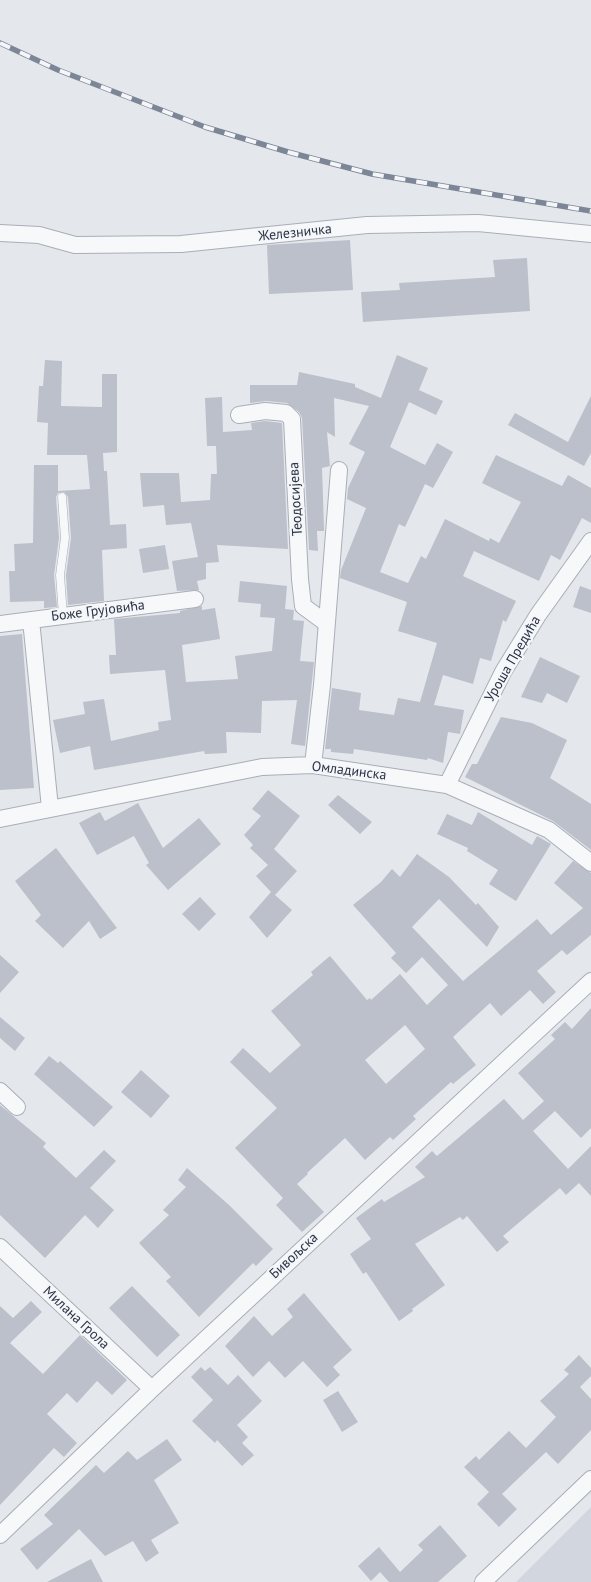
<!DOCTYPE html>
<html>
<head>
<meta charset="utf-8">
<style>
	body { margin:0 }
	canvas { display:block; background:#e4e7ec }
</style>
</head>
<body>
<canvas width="591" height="1582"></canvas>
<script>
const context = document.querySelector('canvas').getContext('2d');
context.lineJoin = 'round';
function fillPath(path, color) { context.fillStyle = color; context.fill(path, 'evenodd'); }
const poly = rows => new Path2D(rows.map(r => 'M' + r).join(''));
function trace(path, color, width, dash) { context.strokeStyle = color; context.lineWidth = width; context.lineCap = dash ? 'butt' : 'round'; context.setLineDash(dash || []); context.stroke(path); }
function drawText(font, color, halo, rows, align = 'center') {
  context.font = font + ' "PT Sans",sans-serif'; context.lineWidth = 4.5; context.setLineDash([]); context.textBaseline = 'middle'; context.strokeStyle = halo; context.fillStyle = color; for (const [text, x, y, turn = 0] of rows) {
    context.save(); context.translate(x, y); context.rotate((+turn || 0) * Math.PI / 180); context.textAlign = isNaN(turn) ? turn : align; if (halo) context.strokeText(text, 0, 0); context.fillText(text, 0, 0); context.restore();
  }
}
const built = poly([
	[591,1507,591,1582,516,1582]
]);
const building = poly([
	[350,240,353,290,269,294,267,245],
	[527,258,530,311,363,322,361,292,400,290,399,283,495,277,493,260],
	[397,355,428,368,419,390,443,401,436,415,409,402,390,447,425,465,437,443,453,452,433,488,425,484,405,527,399,524,380,572,408,583,421,556,426,559,445,519,489,541,490,538,499,543,521,502,482,483,496,455,562,486,568,475,591,488,591,523,582,518,560,560,551,555,539,581,474,551,463,576,516,601,506,622,503,620,491,661,480,658,473,684,443,675,434,705,464,710,460,734,448,732,443,763,428,758,427,760,354,749,353,754,331,752,331,749,325,749,332,688,361,693,359,710,394,715,398,698,420,702,437,643,398,631,407,602,340,578,341,570,366,508,347,499,348,488,365,452,349,444,369,406,334,398,335,437,327,432,330,466,322,468,324,529,324,531,317,531,318,551,309,550,302,418,299,412,287,403,266,401,250,403,250,385,297,385,299,372,355,384,355,387,381,398],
	[45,360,62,361,61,406,102,407,102,374,117,374,117,452,103,453,104,471,107,471,110,525,126,524,127,548,102,550,104,601,68,605,66,575,71,538,68,497,64,492,58,493,56,497,59,538,54,575,57,607,44,608,44,601,10,602,9,571,15,571,14,544,33,543,34,465,58,465,58,491,90,489,87,455,47,455,48,423,37,422,39,386,43,386],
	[591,396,591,453,584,466,508,425,515,413,568,442],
	[222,397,223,432,252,430,251,423,265,421,282,423,288,549,217,545,219,562,206,563,206,579,197,581,199,590,177,591,172,561,198,557,191,523,166,525,164,505,143,507,140,473,179,473,181,502,210,500,211,474,217,474,216,446,207,446,205,398],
	[165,545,169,569,143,573,139,549],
	[240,581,287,586,285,609,294,610,293,620,304,621,300,661,314,662,305,746,291,744,297,700,262,701,261,733,226,732,227,753,205,754,204,751,94,770,90,746,60,753,53,720,85,714,83,702,104,699,111,741,159,730,158,722,171,720,165,670,110,674,109,655,116,655,114,619,180,613,180,611,202,606,202,610,215,608,220,639,182,645,186,682,238,679,235,656,272,651,275,618,260,617,261,604,238,602],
	[580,586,591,590,591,613,573,607],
	[22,634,34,788,0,790,0,636],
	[540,657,580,676,567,703,547,693,542,703,521,697],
	[501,717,532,723,567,740,550,778,591,804,591,850,553,821,465,777,472,764,477,764],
	[268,790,300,816,274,849,297,871,275,895,292,910,267,938,249,917,271,892,256,876,268,865,250,848,253,845,244,835,261,816,252,809],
	[338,795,372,822,360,834,328,805],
	[138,803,163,848,199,818,221,844,168,890,146,865,149,863,134,836,97,855,79,823,100,812,105,821],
	[478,812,532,845,537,836,551,844,516,901,489,884,498,870,467,851,468,848,437,834,447,814,472,825],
	[56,848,117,928,100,939,89,921,63,948,35,921,41,915,15,881],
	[417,854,449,877,476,905,478,903,499,927,487,947,439,899,412,927,431,947,427,951,431,947,463,981,537,919,551,935,583,908,554,883,573,861,591,873,591,935,567,955,562,950,537,971,556,992,543,1004,530,990,501,1016,490,1003,453,1037,476,1065,453,1084,451,1082,413,1116,416,1119,393,1140,390,1137,365,1160,345,1138,307,1173,308,1174,297,1184,324,1212,302,1232,276,1205,283,1198,235,1148,277,1108,230,1062,243,1048,270,1073,301,1045,271,1011,313,975,311,972,330,956,367,1000,370,998,371,1000,400,974,427,1005,448,985,422,957,406,973,391,958,396,953,353,905,381,882,392,869,400,877],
	[405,1025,425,1049,386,1084,365,1060],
	[200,897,216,914,199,931,182,914],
	[0,955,19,972,0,993],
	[591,1008,591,1128,581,1138,555,1111,533,1131,568,1169,591,1146,591,1196,579,1183,566,1195,560,1188,503,1236,509,1242,497,1252,467,1216,463,1220,460,1217,415,1244,445,1285,412,1309,413,1311,399,1321,366,1272,363,1274,350,1254,371,1239,356,1218,382,1199,384,1202,425,1177,415,1167,432,1151,437,1156,504,1099,523,1120,544,1101,518,1073,555,1039,551,1035,565,1022,572,1029],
	[0,1017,25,1038,15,1051,0,1038],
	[49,1056,58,1063,60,1061,113,1107,94,1127,34,1074],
	[141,1070,170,1096,151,1118,121,1092],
	[0,1105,46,1143,43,1147,76,1178,104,1150,116,1161,90,1188,114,1210,98,1228,85,1215,45,1258,0,1215],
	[187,1168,229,1205,273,1249,256,1266,253,1263,199,1317,166,1281,171,1277,139,1243,169,1215,163,1210,186,1187,178,1180],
	[132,1286,180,1335,157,1357,109,1308],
	[304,1293,352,1350,333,1367,340,1375,327,1387,303,1361,285,1378,269,1361,253,1377,225,1346,254,1316,272,1336,293,1317,287,1309],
	[31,1301,42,1312,10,1343,43,1374,80,1335,127,1380,112,1395,97,1381,77,1403,67,1393,47,1414,77,1443,64,1457,54,1448,0,1505,0,1306,13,1318],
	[579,1355,591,1368,591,1376,580,1387,591,1399,591,1430,558,1464,546,1452,502,1494,517,1509,499,1527,477,1504,489,1492,464,1467,476,1456,479,1460,509,1431,526,1448,556,1417,540,1401,569,1374,564,1370],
	[201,1367,205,1371,210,1367,228,1385,238,1375,262,1401,237,1425,248,1437,242,1443,254,1455,242,1466,217,1440,215,1443,192,1421,213,1400,191,1377],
	[338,1391,358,1422,342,1432,323,1400],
	[167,1439,182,1460,154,1480,179,1523,151,1540,159,1553,146,1562,133,1541,105,1556,79,1529,37,1570,20,1549,53,1524,44,1515,96,1465,104,1473,128,1451,137,1460],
	[440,1525,467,1556,438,1582,389,1582,380,1572,371,1581,358,1566,379,1547,400,1572,423,1550,418,1545],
	[91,1559,103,1582,47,1582]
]);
const lane = poly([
	[62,497,65,538,60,575,63,615]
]);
const street = poly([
	[0,233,39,235,75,245,181,244,367,225,478,223,591,234],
	[239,415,265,411,286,413,292,419,300,579,303,606,326,623],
	[31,620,50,808],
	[0,624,195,599],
	[313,765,322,685,339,470],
	[447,785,503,672,538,615,591,541],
	[0,819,262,767,313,765,447,785,549,830,591,863],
	[0,1091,17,1107],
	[0,1247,152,1389],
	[0,1535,152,1389,591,981],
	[483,1582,591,1479]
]);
const rail = poly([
	[0,43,58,70,205,127,288,152,372,174,591,211]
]);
const streetNames = [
	["Железничка",295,233,-6],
	["Теодосијева",296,499,-93],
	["Боже Грујовића",98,611,-7],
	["Уроша Предића",513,659,-60],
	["Омладинска",349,771,7],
	["Бивољска",294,1256,-43],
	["Милана Грола",76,1318,43]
];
fillPath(built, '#d2d6de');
fillPath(building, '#bbc0ca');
trace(lane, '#a9aeb7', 9);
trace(street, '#a9aeb7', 18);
trace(lane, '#f7f8fa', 8);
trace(street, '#f7f8fa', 16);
trace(rail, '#7d8696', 5.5);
trace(rail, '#f4f6f9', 4, [11]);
drawText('14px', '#2b3445', '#f4f6f9', streetNames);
</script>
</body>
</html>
